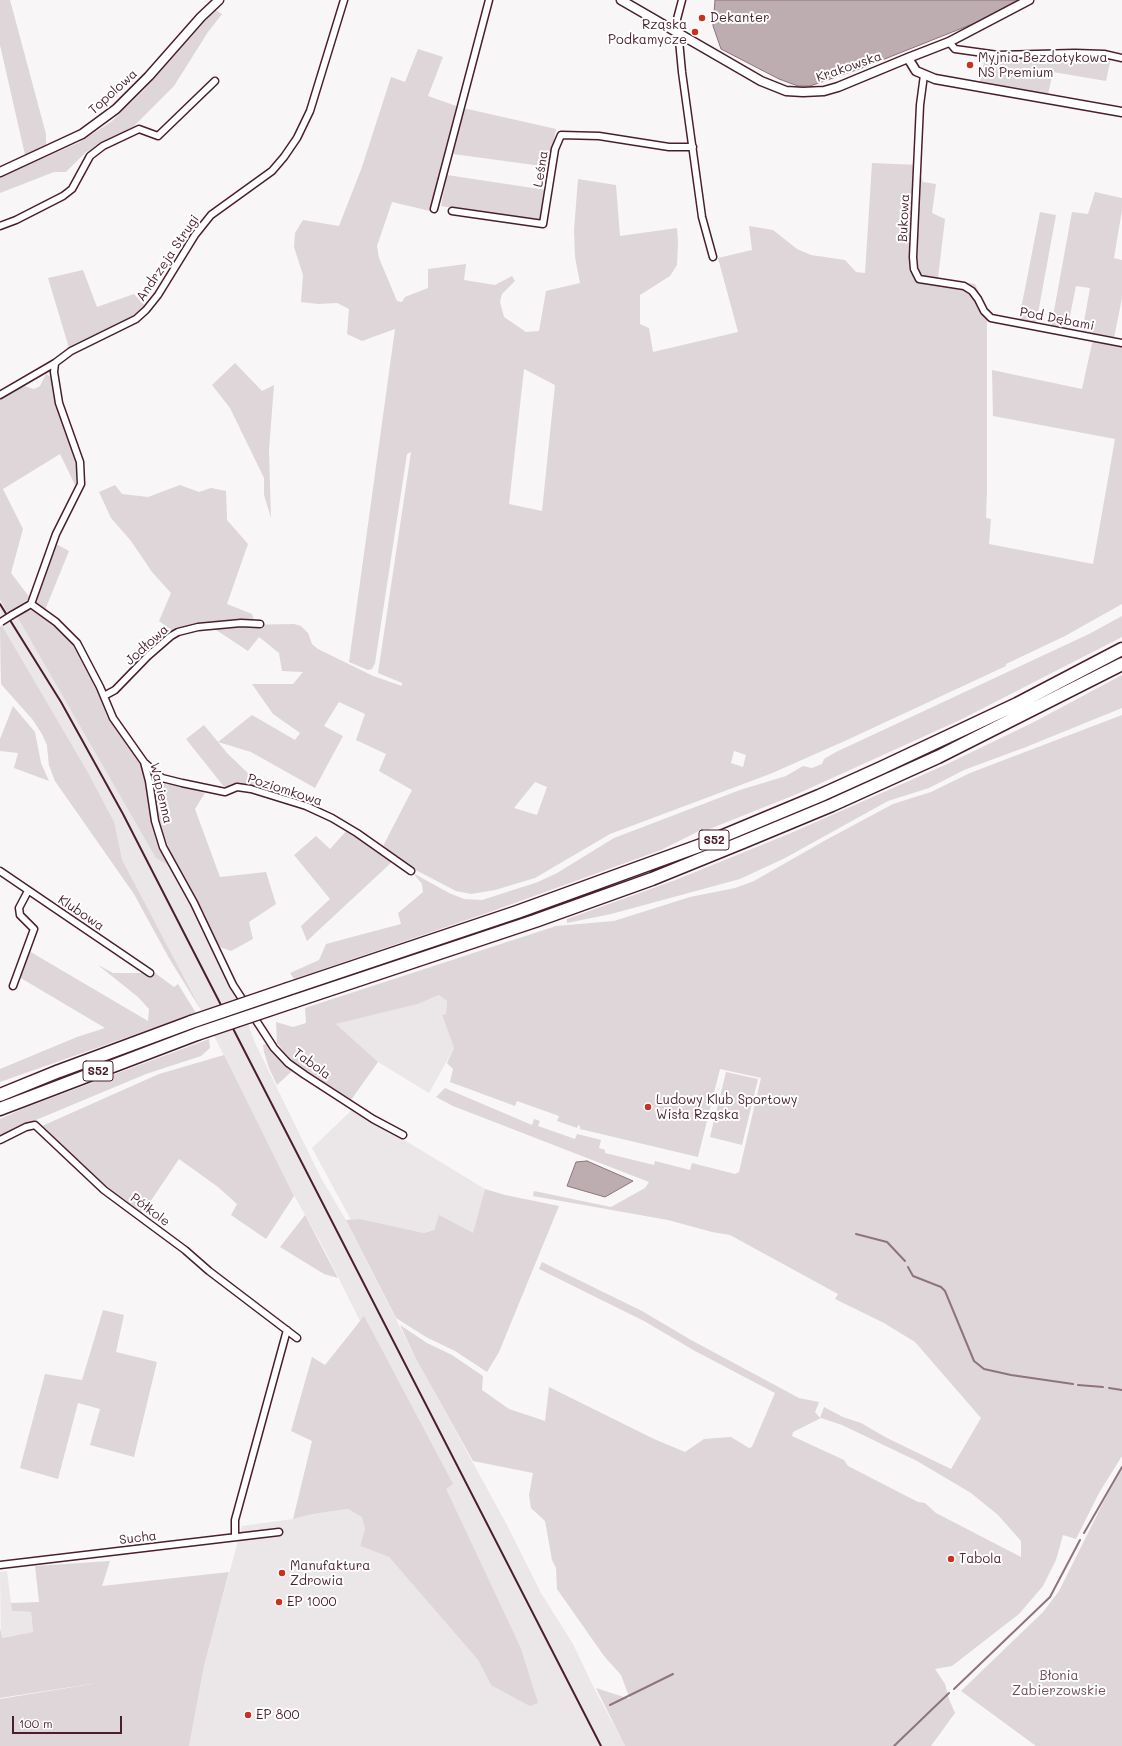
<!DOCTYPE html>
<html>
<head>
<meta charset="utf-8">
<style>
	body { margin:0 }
	#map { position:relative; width:1122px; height:1746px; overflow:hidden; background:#f8f6f7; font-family:Mali,sans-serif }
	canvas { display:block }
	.scale { position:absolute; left:12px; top:1716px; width:110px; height:18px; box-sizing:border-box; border:2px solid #4a1f2b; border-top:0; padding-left:5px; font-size:12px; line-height:14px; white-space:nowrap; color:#4a1f2b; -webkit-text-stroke:3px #fff; paint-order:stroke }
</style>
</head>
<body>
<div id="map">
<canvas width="1122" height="1746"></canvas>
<div class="scale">100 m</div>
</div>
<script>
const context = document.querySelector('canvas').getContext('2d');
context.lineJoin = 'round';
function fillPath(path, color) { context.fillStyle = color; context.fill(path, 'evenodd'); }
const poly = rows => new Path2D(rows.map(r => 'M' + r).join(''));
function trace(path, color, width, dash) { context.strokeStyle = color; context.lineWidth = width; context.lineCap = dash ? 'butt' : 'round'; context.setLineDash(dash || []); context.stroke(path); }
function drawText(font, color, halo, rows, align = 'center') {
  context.font = font + ' Mali,sans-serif'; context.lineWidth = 4; context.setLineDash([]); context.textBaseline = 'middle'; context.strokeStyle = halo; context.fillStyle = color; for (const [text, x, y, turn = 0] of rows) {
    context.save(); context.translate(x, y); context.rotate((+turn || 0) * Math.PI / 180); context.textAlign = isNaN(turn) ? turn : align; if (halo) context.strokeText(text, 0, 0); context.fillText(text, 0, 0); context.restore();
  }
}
const built = poly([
	[0,567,31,610,160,845,168,865,192,904,240,1001,255,1043,321,1178,346,1220,416,1359,507,1525,541,1593,573,1644,594,1688,625,1746,189,1746,204,1666,242,1526,293,1519,313,1514,348,1509,363,1517,365,1529,360,1546,389,1557,478,1660,491,1685,520,1646,471,1543,322,1245,291,1190,201,1010,169,958,134,894,55,781,49,765,47,745,42,734,33,720,1,684],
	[439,995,447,1001,446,1014,442,1015,454,1048,429,1093,378,1062,336,1024,418,1004],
	[353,1109,485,1189,473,1234,439,1216,434,1230,424,1233,360,1219,351,1220,312,1148],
	[7,1571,12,1611,31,1612,33,1632,1,1638,0,1572]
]);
const green = poly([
	[0,0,10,0,46,134,46,146,25,155,0,45],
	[215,10,222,14,208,32,174,86,134,126,86,152,66,172,54,172,0,193,0,177,78,143,111,122,144,90],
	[418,49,443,57,428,96,459,107,430,211,392,202,377,246,379,258,397,301,402,302,405,297,428,288,428,269,466,264,464,280,495,285,512,276,515,281,502,294,500,302,504,317,526,332,539,331,546,291,580,283,575,257,574,230,578,179,616,185,620,236,677,228,678,242,677,265,670,276,640,295,640,324,649,328,653,352,738,332,718,258,752,250,749,226,773,230,797,249,811,255,845,260,856,272,865,273,872,163,919,165,919,171,923,182,936,184,932,213,945,219,938,278,975,284,987,311,987,489,986,518,991,519,989,544,1093,564,1115,439,993,416,992,370,1082,389,1093,339,1122,346,1122,604,1065,636,1006,664,1006,666,847,740,770,774,610,834,535,878,495,890,471,894,456,891,408,866,383,846,412,790,379,771,386,754,356,740,365,714,339,702,324,726,343,736,315,788,251,752,218,742,227,753,254,779,273,792,245,785,225,788,186,739,204,725,218,742,252,715,295,740,300,733,273,714,252,684,293,684,303,672,282,671,279,653,259,637,248,651,213,628,241,625,294,624,301,626,308,633,312,644,318,649,373,676,402,686,402,683,378,673,411,452,407,454,375,663,372,669,368,670,349,662,395,329,362,341,347,334,349,309,337,303,318,304,301,302,303,275,294,247,295,233,303,220,339,226,362,167,391,77,405,82],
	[524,369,555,385,542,511,509,504],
	[734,751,746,755,743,767,731,763],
	[535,782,547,787,537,815,514,808],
	[1058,53,1111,58,1106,81,1053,72,1048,94,980,82,985,56],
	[463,108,556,129,549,167,453,154],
	[447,175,546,190,543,214,539,219,529,221,441,206],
	[1095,192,1122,198,1122,210,1114,258,1122,260,1122,298,1114,338,1082,333,1090,288,1076,286,1067,330,1051,327,1072,212,1088,214],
	[1040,212,1056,215,1036,324,1019,319],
	[83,270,97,307,134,294,145,306,132,318,69,348,48,278],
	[235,363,262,391,274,385,269,450,271,518,264,495,264,478,230,408,212,385],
	[46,374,51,377,54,399,77,466,76,487,60,454,3,489,23,529,11,573,30,598,8,613,0,599,0,399,24,386,34,389,40,386],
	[115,485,122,494,148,497,180,485,199,492,211,488,226,491,227,520,248,544,227,604,252,614,254,620,198,625,174,632,159,621,171,593,152,572,131,541,111,518,99,492],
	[56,544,69,551,45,610,36,605,35,600],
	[31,610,41,614,53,622,76,648,91,676,108,718,138,759,143,772,152,822,168,865,156,858,18,618,23,612],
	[1122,616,1122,637,960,720,797,794,707,830,703,829,661,850,490,912,294,979,290,973,319,960,326,944,401,924,398,913,423,892,422,884,413,873,449,893,464,899,482,900,538,882,557,873,614,838,740,790,786,776,803,766,812,768,822,764,824,759,836,752,1089,634],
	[2,626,87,771,114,822,122,860,201,1010,169,958,134,894,55,781,49,765,47,745,42,734,33,720,1,684,0,627],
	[1122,675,1122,708,1026,747,964,770,929,788,888,801,785,858,740,879,611,914,567,923,567,919,673,881,791,833,945,765,1034,722],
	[13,706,35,732,41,763,49,781,14,768,18,753,0,751,0,739],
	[1122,715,1122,1456,1099,1493,1076,1539,1063,1535,1056,1560,1043,1586,1019,1614,952,1666,935,1669,945,1684,949,1699,955,1713,931,1746,625,1746,596,1688,630,1699,621,1675,604,1656,557,1589,556,1568,552,1560,545,1521,531,1508,529,1495,533,1473,473,1461,416,1359,400,1325,427,1343,452,1355,483,1376,482,1390,509,1409,545,1421,549,1387,654,1439,685,1452,704,1439,731,1437,749,1448,752,1447,775,1393,695,1351,644,1321,539,1269,542,1262,642,1311,691,1340,799,1398,819,1402,815,1412,820,1418,824,1407,843,1417,861,1423,887,1438,951,1469,981,1418,915,1342,884,1323,835,1299,838,1294,730,1235,712,1232,668,1220,533,1196,534,1191,611,1207,645,1188,649,1182,453,1106,436,1097,445,1088,532,1125,534,1119,540,1121,538,1126,575,1139,577,1134,601,1140,599,1148,605,1150,605,1153,654,1165,655,1161,690,1170,692,1163,735,1174,739,1172,761,1078,720,1069,698,1157,580,1129,580,1126,578,1125,577,1128,557,1121,559,1116,517,1101,515,1106,450,1082,453,1069,447,1063,454,1048,442,1015,446,1014,447,1001,439,995,418,1004,336,1024,378,1062,351,1100,291,1061,277,1043,276,1022,293,1027,306,1023,305,1008,556,926,614,921,690,897,735,888,754,881,824,841,893,804,931,792,970,773],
	[821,1418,842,1425,917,1461,971,1493,998,1515,1021,1541,1021,1557,936,1513,925,1503,918,1502,848,1466,844,1460,792,1436,793,1432],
	[166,781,205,793,195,809,220,877,266,872,276,904,249,922,253,939,231,951,215,945,178,870,158,823,153,790,162,787],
	[348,829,393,861,307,941,301,926,330,899,294,855,316,836,330,849],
	[29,951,148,1021,149,1009,138,997,98,965,113,973,155,973,174,987,178,984,196,1013,0,1082,0,1069,77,1037,105,1028,19,977],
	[209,1039,210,1048,201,1056,146,1074,0,1135,0,1119,27,1107],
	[267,1044,293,1070,277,1085,269,1068,264,1052,263,1045],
	[224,1055,294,1196,266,1239,231,1215,237,1204,218,1187,179,1159,142,1214,109,1191,81,1167,42,1126,159,1074],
	[726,1072,758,1079,742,1145,710,1137],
	[485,1189,505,1195,559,1206,499,1352,487,1372,455,1351,426,1337,396,1318,346,1220,360,1219,424,1233,434,1230,439,1215,473,1233],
	[305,1215,338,1278,324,1274,280,1247],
	[103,1310,124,1315,116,1352,157,1362,134,1457,90,1445,100,1409,78,1403,58,1479,20,1468,45,1374,82,1380],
	[364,1316,453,1484,446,1489,520,1646,538,1703,530,1706,491,1685,478,1660,389,1557,360,1546,365,1529,362,1517,348,1509,313,1514,293,1519,312,1441,291,1431,312,1357,325,1365],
	[1122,1469,1122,1746,1036,1746,961,1691,1043,1612,1059,1591,1104,1501],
	[110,1561,102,1586,229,1572,204,1666,189,1746,0,1746,0,1699,104,1682,0,1698,0,1628,2,1638,33,1632,31,1612,12,1611,11,1603,39,1602,35,1566]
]);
const water = poly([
	[715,0,1019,0,975,23,862,68,810,86,798,86,779,79,721,49,713,26,715,0],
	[587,1161,633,1181,605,1197,567,1186,576,1162,587,1161]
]);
const stream = poly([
	[856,1234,887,1242,905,1261],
	[908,1267,913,1276,941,1287,945,1291,974,1361,984,1369,1011,1375,1073,1384],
	[1078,1385,1103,1387],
	[1109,1388,1122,1390],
	[1084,1533,1122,1467],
	[954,1689,1050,1597,1080,1540],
	[610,1705,673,1674],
	[894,1746,949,1693]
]);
const minor = poly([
	[682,0,677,19,682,72,702,217,713,257],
	[949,42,955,49,998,55,1075,53,1104,54,1122,58],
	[924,75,920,105,913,257,914,269,919,279,964,286,972,291,978,299,984,311,991,318,1122,343],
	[434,209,489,0],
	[452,211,543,224,555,149,561,135,599,136,669,147,693,147],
	[0,226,16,220,63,196,72,189,90,156,103,146,139,129,158,136,215,81],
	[0,395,55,363,71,351,136,319,146,310,158,295,195,235,211,215,272,171,284,157,297,138,310,111,344,0],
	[31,604,56,622,77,643,100,687,113,718,144,762,149,781,155,821,163,847,194,903,233,985,274,1048,288,1063,305,1075,373,1119,403,1135],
	[31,604,56,534,81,484,80,462,59,403,54,372,55,363],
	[12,615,31,604],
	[104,696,115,690,148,656,171,636,178,632,198,627,241,623,260,624],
	[145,763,162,778,182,783,225,792,237,787,251,789,306,806,332,818,357,833,411,871],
	[150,786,162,778],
	[0,871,150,973],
	[13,986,34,929,20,915,19,908,28,891],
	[0,1140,26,1127,35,1125,104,1190,185,1250,209,1271,297,1338],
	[235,1537,235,1520,287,1330],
	[0,1565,279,1532]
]);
const tertiary = poly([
	[621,0,761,81,786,91,803,92,824,91,838,87,908,58,949,42,1029,0],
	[908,58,916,71,935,79,1122,112],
	[0,172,82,134,116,109,149,76,201,17,219,0]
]);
const motorway = poly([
	[288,989,517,912,704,844,819,796,881,768,1017,704,1122,649],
	[295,1001,535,921,652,879,743,842,832,805,938,757,1122,664],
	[0,1095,59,1071,191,1022],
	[0,1109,197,1034]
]);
const rail = poly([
	[0,604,61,702,123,814,601,1746]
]);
const minorBridge = poly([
	[1,622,12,615]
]);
const motorwayBridge = poly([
	[191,1022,288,989],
	[197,1034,295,1001]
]);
const markers = [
	[702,18,4,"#c8321e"],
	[695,32,4,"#c8321e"],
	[970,65,4,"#c8321e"],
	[648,1107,4,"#c8321e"],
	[951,1559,4,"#c8321e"],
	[282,1573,4,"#c8321e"],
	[279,1602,4,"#c8321e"],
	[248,1715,4,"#c8321e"]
];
const shields = [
	[714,840,30],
	[98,1071,30]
];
const shieldNames = [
	["S52",714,840],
	["S52",98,1071]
];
const poiNames = [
	["Dekanter",710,18],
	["Rząska",687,25,"right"],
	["Podkamycze",687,40,"right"],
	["Myjnia Bezdotykowa",978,58],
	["NS Premium",978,73],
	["Ludowy Klub Sportowy",656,1100],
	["Wisła Rząska",656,1115],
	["Tabola",959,1559],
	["Manufaktura",290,1566],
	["Zdrowia",290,1581],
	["EP 1000",287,1602],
	["EP 800",256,1715]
];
const streetNames = [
	["Krakowska",849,67,-19],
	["Topolowa",113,92,-42],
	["Leśna",541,169,-81],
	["Bukowa",904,218,-87],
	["Andrzeja Strugi",168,258,-56],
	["Pod Dębami",1057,319,11],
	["Jodłowa",147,645,-42],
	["Poziomkowa",285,790,18],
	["Wapienna",161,793,77],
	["Klubowa",81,913,34],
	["Tabola",312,1064,36],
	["Półkole",150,1210,37],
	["Sucha",138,1538,-7]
];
const parkNames = [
	["Błonia",1059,1676],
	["Zabierzowskie",1059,1691]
];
fillPath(built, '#ebe6e8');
fillPath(green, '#ded6d9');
fillPath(water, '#bdadb0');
trace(water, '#8f747b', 1);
trace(stream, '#8f747b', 2);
trace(minor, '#4a1f2b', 9);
trace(tertiary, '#4a1f2b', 11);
trace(motorway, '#4a1f2b', 15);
trace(minor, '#fff', 6);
trace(tertiary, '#fff', 8);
trace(motorway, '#fff', 12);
trace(rail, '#4a1f2b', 2);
trace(minorBridge, '#4a1f2b', 9, []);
trace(motorwayBridge, '#4a1f2b', 15, []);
trace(minorBridge, '#fff', 6);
trace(motorwayBridge, '#fff', 12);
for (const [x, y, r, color] of markers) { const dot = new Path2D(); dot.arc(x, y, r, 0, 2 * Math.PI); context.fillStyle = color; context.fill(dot); trace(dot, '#fff', 1.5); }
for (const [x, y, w] of shields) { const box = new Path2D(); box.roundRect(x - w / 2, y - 10, w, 20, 3); context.fillStyle = '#fff'; context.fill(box); trace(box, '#4a1f2b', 1); }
drawText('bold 12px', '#4a1f2b', null, shieldNames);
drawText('13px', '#4a1f2b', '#fff', poiNames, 'left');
drawText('13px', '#4a1f2b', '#fff', streetNames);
drawText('13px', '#6f4d56', '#fff', parkNames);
</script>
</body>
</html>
